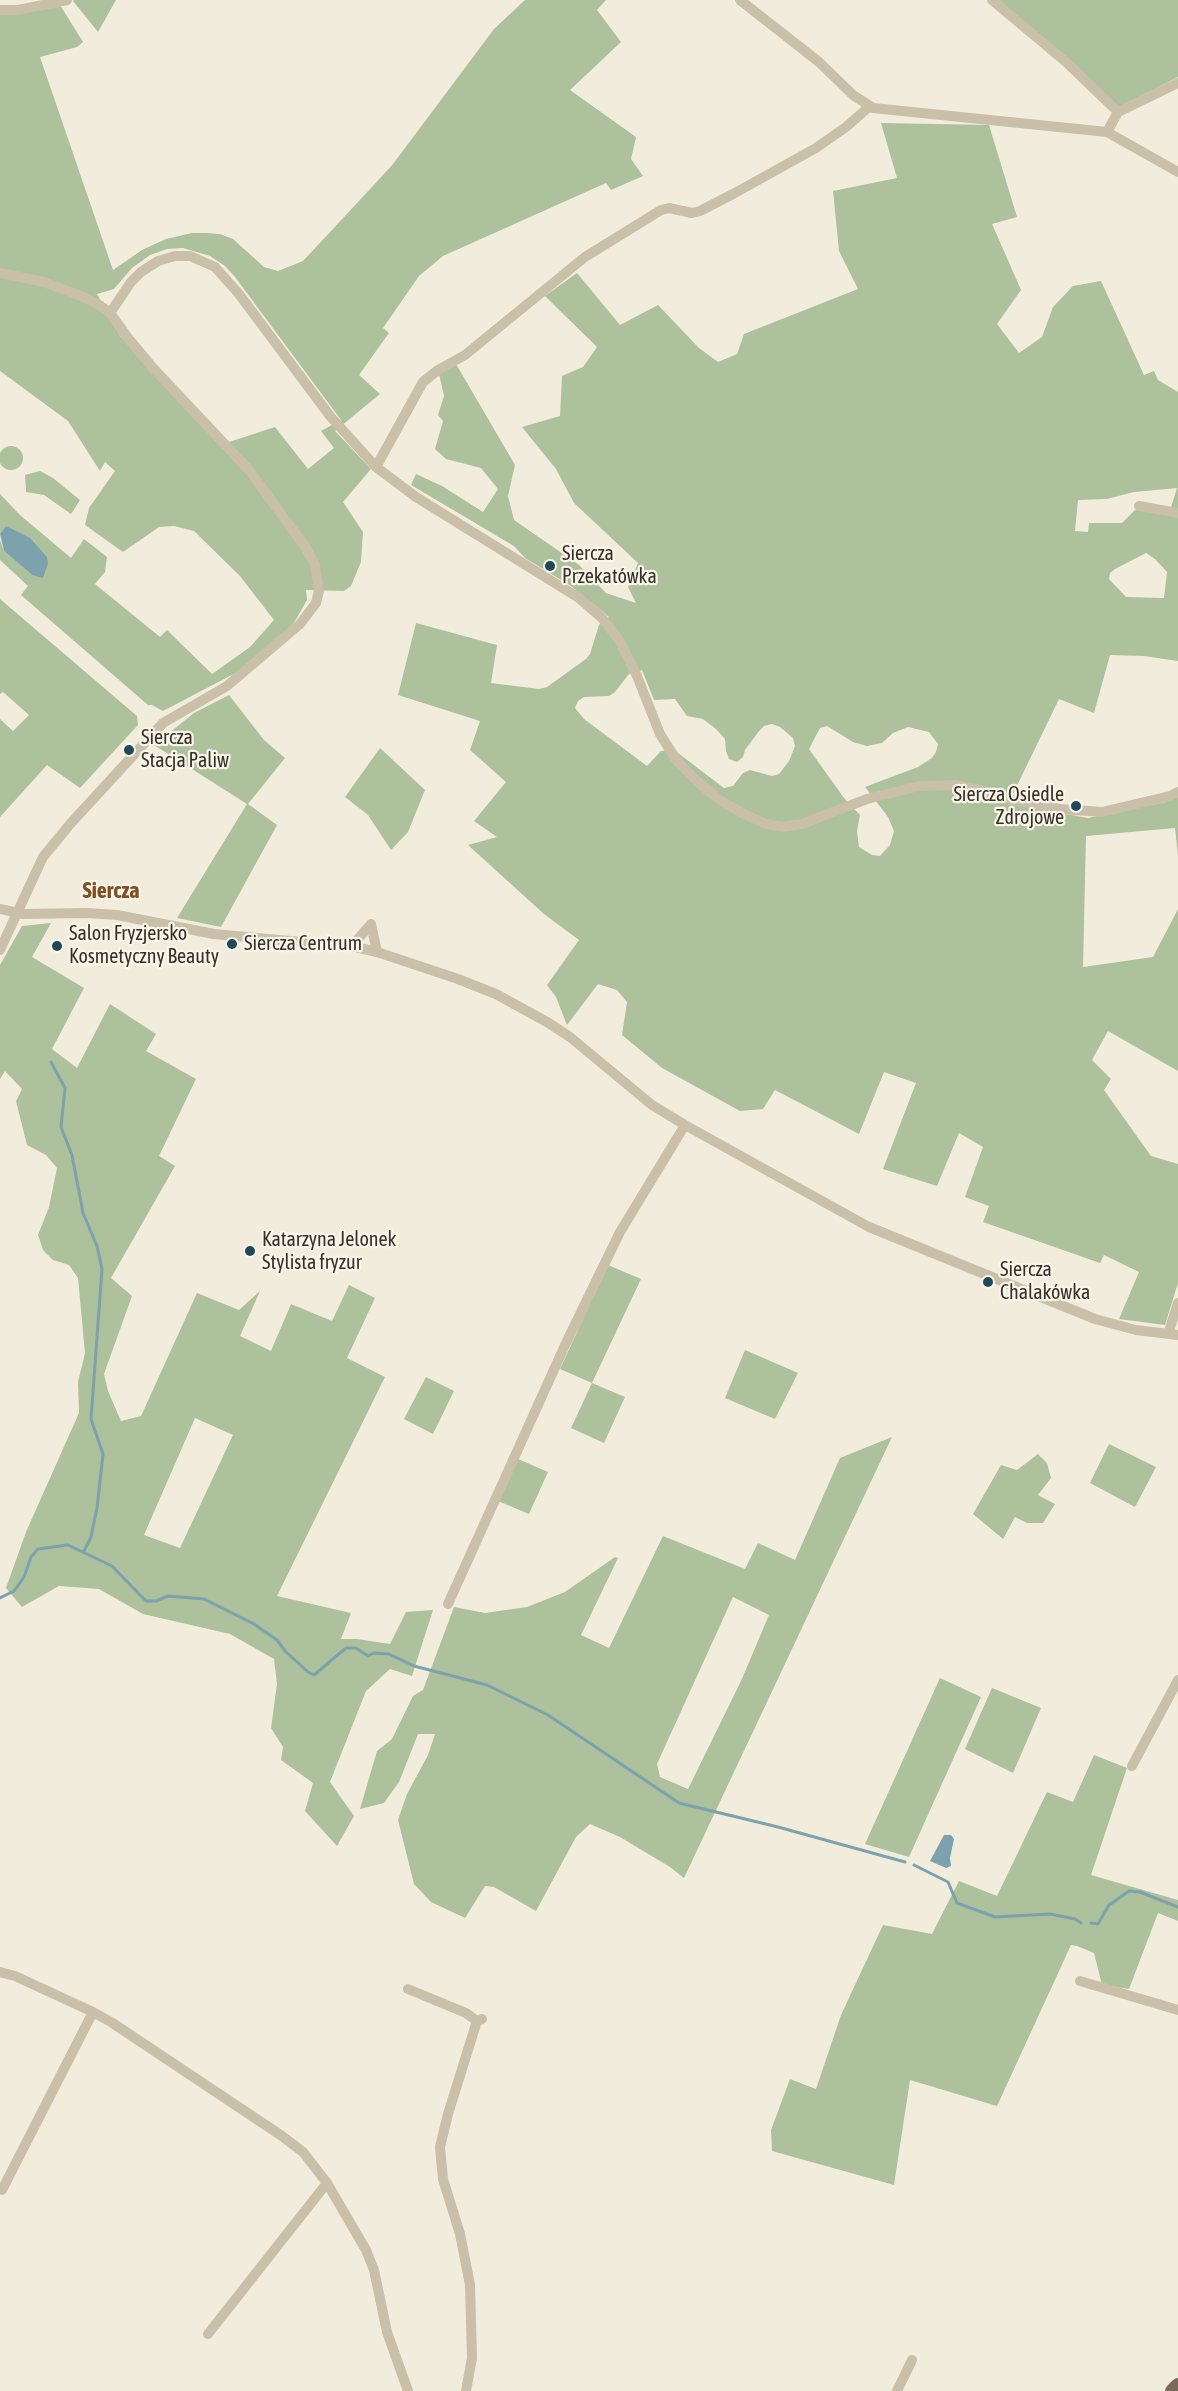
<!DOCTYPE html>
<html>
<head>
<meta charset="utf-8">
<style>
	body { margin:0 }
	canvas { display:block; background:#f2ecdd }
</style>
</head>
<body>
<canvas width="1178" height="2391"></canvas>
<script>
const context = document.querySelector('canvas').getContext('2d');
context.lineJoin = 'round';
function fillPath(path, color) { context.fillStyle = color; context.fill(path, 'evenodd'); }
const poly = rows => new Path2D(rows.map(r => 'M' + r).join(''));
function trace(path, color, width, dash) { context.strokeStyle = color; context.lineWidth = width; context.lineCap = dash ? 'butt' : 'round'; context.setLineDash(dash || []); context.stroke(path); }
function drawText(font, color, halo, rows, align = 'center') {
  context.font = font + ' "Asap Condensed",sans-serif'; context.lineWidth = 4.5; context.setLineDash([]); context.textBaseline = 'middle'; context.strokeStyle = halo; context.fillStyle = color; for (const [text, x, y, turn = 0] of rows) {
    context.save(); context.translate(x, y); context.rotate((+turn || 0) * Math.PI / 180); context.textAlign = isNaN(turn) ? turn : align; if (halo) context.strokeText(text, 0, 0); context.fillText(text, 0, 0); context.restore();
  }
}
const green = poly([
	[116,0,98,32,73,1,74,0],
	[525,0,606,0,597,10,621,42,570,90,636,137,631,159,643,176,611,190,606,183,443,256,419,276,383,328,389,333,359,375,380,394,335,431,371,469,343,502,363,532,361,562,351,586,344,591,306,590,307,600,295,621,281,637,247,667,163,711,152,705,148,705,21,595,28,586,0,560,0,540,4,551,32,575,6,526,0,534,0,494,20,515,71,558,84,539,107,557,105,572,95,584,160,637,167,630,212,674,250,647,274,620,240,576,194,531,174,526,159,527,123,552,85,525,89,508,115,471,105,462,100,471,68,421,0,371,0,14,12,15,60,5,83,42,77,47,40,57,113,270,142,250,166,239,192,233,206,233,220,234,233,239,264,267,278,271,303,261,372,187,393,164,494,29],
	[183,248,210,256,225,266,235,277,341,420,321,431,334,448,308,469,275,427,220,445,120,336,97,294,114,289,132,268,150,255,167,249],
	[997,0,1178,0,1178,77,1119,107],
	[881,123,989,125,1017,217,992,224,1021,290,997,324,1019,353,1042,337,1053,307,1073,286,1101,281,1144,375,1154,371,1158,380,1178,392,1178,661,1144,656,1110,655,1094,713,1059,699,1013,794,1010,804,1088,818,1166,802,1178,796,1178,856,1175,828,1086,836,1083,967,1153,957,1178,909,1178,1071,1108,1031,1092,1060,1111,1079,1104,1090,1151,1156,1178,1164,1178,1283,1165,1325,1119,1319,1139,1272,1104,1255,1100,1263,983,1222,989,1206,965,1197,983,1147,959,1133,937,1186,883,1169,916,1083,884,1072,859,1134,775,1090,763,1109,740,1111,662,1068,622,1035,627,1002,617,990,598,984,567,1025,556,997,547,985,579,940,544,914,468,845,497,837,474,821,506,782,470,750,480,721,398,695,416,623,497,645,491,683,539,689,547,687,586,659,590,654,599,625,609,617,571,586,525,558,514,546,411,485,416,474,442,486,483,512,498,489,481,468,446,459,435,449,443,421,438,415,444,396,439,374,456,364,515,465,508,496,514,520,579,565,606,593,636,603,628,587,638,563,574,503,556,469,522,427,560,416,562,376,583,367,597,347,545,296,577,273,620,325,658,305,699,348,718,362,737,354,744,334,858,289,839,251,833,191,897,178],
	[1177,488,1169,514,1135,510,1122,523,1089,523,1088,532,1075,531,1078,500,1107,499,1134,492],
	[1146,553,1155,559,1167,572,1164,598,1126,597,1109,579,1110,573,1115,569],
	[642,670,654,700,675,699,687,716,703,719,716,729,725,739,726,751,729,759,737,762,743,757,745,750,759,731,764,726,772,724,780,727,793,738,795,746,789,761,779,774,772,776,750,770,743,773,733,786,724,788,674,750,661,751,647,766,584,719,575,708,578,701,584,697,609,696,615,692,629,674],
	[827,726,853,742,867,746,882,743,893,733,908,727,929,732,938,744,936,752,932,758,918,767,865,787,888,817,894,831,890,845,880,856,872,855,859,847,857,831,860,815,844,798,809,749,820,728],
	'-1 458a12 12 0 1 1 24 0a12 12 0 1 1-24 0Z',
	[40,471,53,478,80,500,71,514,44,495,26,492,25,475],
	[0,599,137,716,138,725,80,788,47,765,0,817,0,719,13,731,29,715,3,692,0,694],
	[229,695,264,740,285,758,248,804,277,825,221,927,177,918,247,804,154,745,194,713],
	[380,748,425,790,408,832,391,850,368,815,345,797],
	[51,923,32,957,84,988,52,1049,77,1068,110,1004,156,1034,146,1051,196,1079,159,1156,175,1166,111,1278,132,1296,104,1374,108,1391,121,1421,141,1416,197,1293,239,1310,260,1291,240,1336,271,1351,291,1304,332,1321,349,1285,375,1298,347,1358,385,1377,277,1596,351,1613,341,1639,357,1639,390,1644,406,1612,433,1610,412,1676,390,1669,366,1691,330,1782,354,1816,337,1846,305,1811,313,1783,281,1760,283,1747,271,1728,277,1684,274,1659,230,1634,143,1614,99,1589,59,1586,22,1607,6,1588,26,1532,79,1413,78,1382,85,1353,78,1278,69,1265,53,1260,43,1250,38,1235,49,1207,57,1168,46,1155,27,1145,16,1101,22,1089,5,1071,0,1079,0,965,22,926],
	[195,1418,233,1435,180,1548,144,1535],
	[608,1265,641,1279,592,1383,625,1397,604,1443,571,1428,592,1383,560,1369],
	[745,1350,798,1373,775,1419,725,1398],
	[426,1377,454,1391,433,1434,404,1419],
	[892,1437,684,1878,670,1867,620,1837,590,1824,576,1837,536,1911,494,1887,485,1886,465,1918,431,1902,414,1884,398,1820,407,1794,428,1755,435,1734,418,1734,399,1782,384,1803,360,1809,377,1751,392,1739,413,1696,423,1690,454,1607,485,1613,527,1607,565,1592,615,1557,618,1558,581,1635,609,1648,663,1536,745,1569,758,1543,795,1560,840,1458],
	[733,1597,769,1615,741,1681,688,1789,660,1777,657,1764],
	[1109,1444,1156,1467,1135,1507,1090,1483],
	[1038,1454,1047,1463,1051,1478,1038,1495,1055,1504,1043,1523,1027,1523,1015,1517,1003,1539,973,1514,1001,1465,1017,1470],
	[518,1459,548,1472,529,1514,498,1501],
	[940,1678,981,1697,909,1857,865,1844],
	[992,1688,1041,1708,1013,1773,965,1749],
	[1094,1755,1127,1768,1091,1875,1178,1900,1178,1921,1158,1913,1129,1989,1102,1985,1094,1953,1077,1946,1071,1945,997,2106,910,2080,894,2185,772,2151,771,2130,790,2079,816,2089,841,2015,883,1925,932,1934,959,1881,997,1896,1047,1792,1073,1802]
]);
const water = poly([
	[6,526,30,538,47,557,48,564,43,578,32,575,4,551,0,534],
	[944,1835,951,1835,954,1839,950,1858,951,1866,946,1868,930,1861]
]);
const stream = poly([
	[51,1062,65,1088,61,1127,72,1155,83,1213,97,1246,102,1269,91,1419,103,1454,97,1508,91,1537,84,1551],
	[0,1598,14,1591,24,1577,31,1557,38,1549,68,1545,112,1566,146,1601,156,1601,168,1596,204,1599,254,1624,277,1640,285,1651,308,1672,314,1675,346,1648,356,1648,368,1656,374,1653,389,1654,414,1666,487,1685,548,1715,679,1803,778,1827,905,1862],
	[914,1865,948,1882,957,1903,995,1917,1050,1914,1075,1919,1081,1923],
	[1091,1923,1098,1924,1109,1905,1129,1891,1140,1892,1178,1907]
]);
const minor = poly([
	[740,0,819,62,853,95,873,108,1107,132,1178,172],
	[992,0,1066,62,1118,112],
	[0,10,18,10,67,0],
	[1107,132,1118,112,1178,83],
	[0,273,44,282,81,296,98,304,110,313,128,338,153,368,249,470,306,548,315,565,319,591,316,603,300,624,227,686,163,723,71,823,43,857,0,950],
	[110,313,131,282,141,272,158,261,175,256,190,256,215,267,239,294,330,416,376,467,416,497,579,598,603,619,619,640,637,676,660,734,677,761,699,783,720,800,744,814,766,824,782,827,802,824,867,799,919,786,954,785,977,789,1007,799,1060,809,1102,812,1170,796,1178,792],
	[376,467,423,382,438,370,465,355,585,257,661,210,669,208,692,213,700,211,733,194,816,148,846,127,870,106],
	[1139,506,1178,513],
	[0,909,23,914,87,913,117,915,214,934,355,947,377,952,458,979,496,994,547,1022,570,1037,652,1105,685,1125,869,1227,1095,1319,1136,1330,1178,1335],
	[351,947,371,924,377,952],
	[1168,1334,1178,1303],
	[448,1604,566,1343,620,1232,685,1125],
	[1132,1766,1178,1680],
	[0,1972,15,1976,93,2012,111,2022,282,2136,303,2152,327,2183,366,2250,374,2270,387,2332,408,2391],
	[1080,1981,1178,2010],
	[408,1989,466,2013,477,2021],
	[2,2190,93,2012],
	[208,2334,327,2183],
	[466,2391,472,2358,470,2285,460,2234,443,2179,440,2147,448,2114,477,2021,482,2019],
	[897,2391,912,2360]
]);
const major = poly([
	[1172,2391,1178,2385]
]);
const markers = [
	[550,566,6,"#1f4858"],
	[129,750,6,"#1f4858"],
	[1076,806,6,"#1f4858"],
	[232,944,6,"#1f4858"],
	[57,946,6,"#1f4858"],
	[250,1251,6,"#1f4858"],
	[988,1282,6,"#1f4858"]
];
const poiNames = [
	["Siercza",562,554],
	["Przekatówka",562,577],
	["Siercza",141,738],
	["Stacja Paliw",141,761],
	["Siercza Osiedle",1064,795,"right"],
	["Zdrojowe",1064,818,"right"],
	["Salon Fryzjersko",69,934],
	["Kosmetyczny Beauty",69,957],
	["Siercza Centrum",244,944],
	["Katarzyna Jelonek",262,1240],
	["Stylista fryzur",262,1263],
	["Siercza",1000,1270],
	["Chalakówka",1000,1293]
];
const quarterNames = [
	["Siercza",111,891]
];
fillPath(green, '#adc19d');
fillPath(water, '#7ca2ae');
trace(stream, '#7ca2ae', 3);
trace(minor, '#cabfa9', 10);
trace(major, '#796b5a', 14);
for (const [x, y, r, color] of markers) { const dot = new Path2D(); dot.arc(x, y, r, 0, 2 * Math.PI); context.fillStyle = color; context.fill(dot); trace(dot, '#f9f5e9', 2); }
drawText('20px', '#373029', '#f9f5e9', poiNames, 'left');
drawText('bold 22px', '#844e23', '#f9f5e9', quarterNames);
</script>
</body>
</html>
